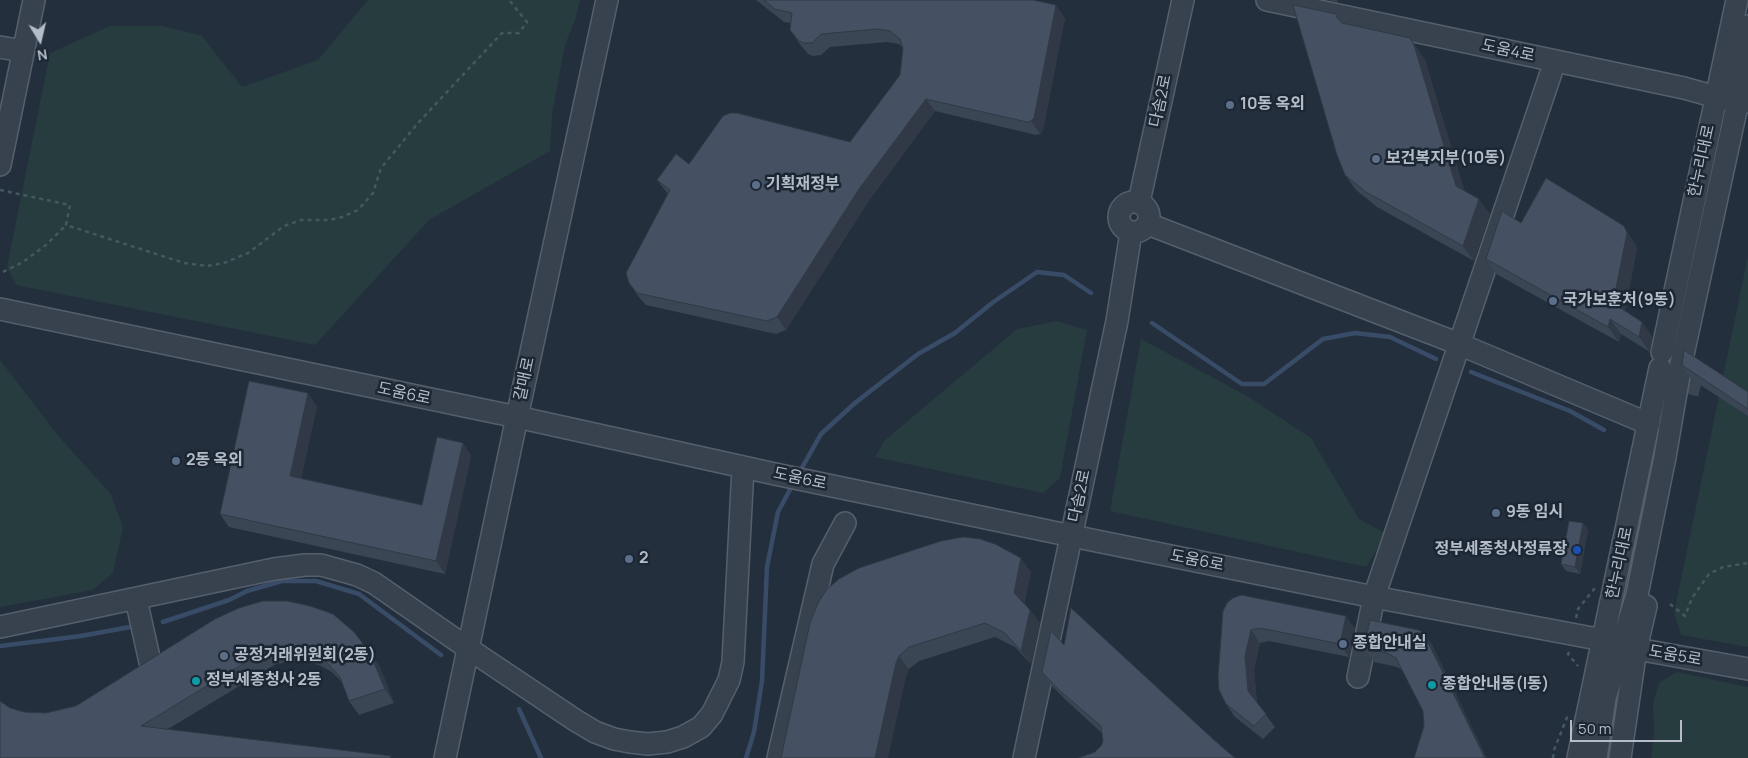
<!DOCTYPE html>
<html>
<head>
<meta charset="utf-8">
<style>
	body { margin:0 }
	#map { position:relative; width:1748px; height:758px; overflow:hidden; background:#242f3e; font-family:Manrope,sans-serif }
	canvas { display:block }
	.north { position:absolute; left:15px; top:15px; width:50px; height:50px; -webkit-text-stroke:4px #1d2633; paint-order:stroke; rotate:171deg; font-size:14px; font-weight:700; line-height:20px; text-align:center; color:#b4bcc9 }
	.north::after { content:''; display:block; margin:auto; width:18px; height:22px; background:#b4bcc9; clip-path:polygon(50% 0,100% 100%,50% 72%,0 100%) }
	.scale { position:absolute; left:1570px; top:720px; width:112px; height:22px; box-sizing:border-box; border:2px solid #b4bcc9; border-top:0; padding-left:6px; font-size:15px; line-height:18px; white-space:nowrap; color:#b4bcc9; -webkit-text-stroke:4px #1d2633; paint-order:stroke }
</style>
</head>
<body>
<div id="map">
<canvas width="1748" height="758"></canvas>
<div class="north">N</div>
<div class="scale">50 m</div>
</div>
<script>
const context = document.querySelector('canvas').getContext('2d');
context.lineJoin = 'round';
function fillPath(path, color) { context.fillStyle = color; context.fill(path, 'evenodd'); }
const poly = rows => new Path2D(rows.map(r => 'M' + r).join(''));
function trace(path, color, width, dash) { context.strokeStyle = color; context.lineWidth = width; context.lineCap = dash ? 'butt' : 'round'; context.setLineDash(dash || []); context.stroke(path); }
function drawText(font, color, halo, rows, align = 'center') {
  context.font = font + ' Manrope,"Noto Sans KR",sans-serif'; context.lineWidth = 5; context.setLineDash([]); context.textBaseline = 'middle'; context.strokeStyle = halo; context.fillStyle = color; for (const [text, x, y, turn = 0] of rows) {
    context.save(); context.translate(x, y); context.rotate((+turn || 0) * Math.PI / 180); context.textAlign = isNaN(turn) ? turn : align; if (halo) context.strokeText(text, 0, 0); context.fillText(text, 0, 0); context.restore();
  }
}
const green = poly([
	[368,0,580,0,576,17,565,45,552,115,550,151,429,220,315,345,16,285,7,267,50,53,110,26,162,26,202,36,242,87,318,60],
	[1748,256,1748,647,1681,635,1674,613],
	[1057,321,1087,330,1060,478,1043,493,875,457,884,441,1017,329],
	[1141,339,1247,396,1311,438,1359,519,1387,534,1366,567,1110,511],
	[0,360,60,438,110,493,123,527,113,573,93,590,0,607],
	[1677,672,1748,687,1748,758,1651,758,1654,733,1653,703,1659,683]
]);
const stream = poly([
	[1152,323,1242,384,1264,384,1323,339,1355,333,1390,337,1436,359],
	[1471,372,1570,411,1604,430],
	[799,473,821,434,855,403,918,354,955,333,992,303,1037,272,1064,275,1091,293],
	[163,622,229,600,247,591,282,581,316,581,359,594,441,655],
	[0,646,81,636,130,627],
	[519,709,541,758],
	[746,758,754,732,762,681,767,567,778,512,793,484]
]);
const minorTunnel = poly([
	[1688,394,1693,374]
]);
const path = poly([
	[0,190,70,205,66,225,184,263,207,266,224,263,248,253,284,226,301,220,329,220,342,217,358,210,373,193,381,168,418,123,502,33,519,33,527,22,509,0],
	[3,272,23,262,46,245,65,226],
	[1670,604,1685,616,1692,598,1709,574,1723,567,1748,563],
	[1576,618,1578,609,1595,588],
	[1569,652,1568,654,1578,666],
	[1553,758,1554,750,1568,715]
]);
const minor = poly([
	[1267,0,1684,88,1716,97,1748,102],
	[0,47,23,51],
	[0,165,34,0],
	'1119 217a15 15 0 1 1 30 0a15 15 0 1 1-30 0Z',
	[1139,202,1183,0],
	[1148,224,1459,344,1649,424],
	[0,309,517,417,775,474,1072,536,1374,597,1603,640,1620,646,1748,669],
	[1662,352,1737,0],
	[136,599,150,662],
	[0,627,274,569,305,565,321,565,357,575,374,583,469,649,575,720,595,732,614,739,630,742,648,744,667,742,683,737,701,727,712,714,729,680,733,662,743,467],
	[1358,677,1374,597,1555,61],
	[445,758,517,417,607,0],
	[778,758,823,564,845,523],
	[1024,758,1117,321,1131,232],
	[1578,758,1660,368],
	[1596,758,1605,698,1637,595,1665,457,1681,364,1738,101,1740,62,1748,26],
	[1620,758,1636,649,1646,606]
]);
const wall = poly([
	[756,0,1033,0,1065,18,1043,130,1040,134,1036,135,935,111,868,202,786,330,776,334,646,305,638,296,629,283,668,194,657,180,689,164,850,142,900,75,903,48,899,44,887,42,830,47,821,55,813,56,808,54,799,43,790,30,791,23,784,22],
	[1328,0,1337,0,1338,2],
	[1336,14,1342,23,1410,38,1425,60,1464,190,1490,214,1474,261,1377,207,1356,190,1345,175],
	[1521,223,1634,242,1637,248,1625,311,1642,322,1652,337,1650,352,1621,334,1619,342,1496,274,1486,259],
	[1682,365,1748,392,1748,416,1691,379],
	[317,406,301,479,422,505,463,443,471,456,445,574,229,527,220,514],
	[1583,523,1588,530,1580,574,1566,571,1561,564],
	[1031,572,1024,603,1030,610,1040,623,1031,664,1015,647,995,637,919,661,909,669,906,677,810,623],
	[1241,595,1355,629,1349,657,1269,641,1260,643,1254,669,1257,703,1275,727,1263,739,1235,717,1226,704],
	[215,619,370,653,380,667,394,703,359,715,349,701,343,683,332,672,319,665,296,660,276,664,168,729,0,758,10,708,24,712,46,713,76,706],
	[1423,632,1433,646,1424,726,1423,711,1402,670,1397,667,1374,662,1364,648],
	[1064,645,1213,739,1095,752,1101,746,1103,741,1102,733,1068,702,1052,686,1042,672]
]);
const shadedWall = poly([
	[1056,5,1065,18,1043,130,1040,134,1031,121],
	[1410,38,1425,60,1467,201,1456,186],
	[926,99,935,111,868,202,786,330,777,317,859,189],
	[1479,199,1490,214,1474,261,1463,246],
	[1624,226,1634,242,1637,248,1624,318,1613,303],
	[1610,319,1621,334,1619,342,1608,327],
	[1642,322,1652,337,1650,352,1639,337],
	[308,393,317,406,299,489,290,476],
	[463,443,471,456,445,574,436,561],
	[1583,523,1588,530,1580,574,1575,567],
	[1021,558,1031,572,1024,607,1014,593],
	[1030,610,1040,623,1031,664,1021,651],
	[1346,616,1355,629,1349,657,1340,644],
	[1251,630,1260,643,1254,669,1257,705,1248,691,1245,656],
	[1423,632,1433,646,1487,758,1485,758],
	[370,653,380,667,394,703,385,689],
	[899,656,909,669,906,677,888,758,875,758,896,663]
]);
const building = poly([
	[764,0,1033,0,1056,5,1034,118,1031,121,1027,122,926,99,859,189,777,317,767,321,637,293,629,283,626,273,670,190,657,180,676,154,689,164,723,116,730,113,737,113,850,142,900,75,903,48,900,39,890,31,878,29,821,34,812,43,804,43,799,41,790,30,792,13,775,9,764,0],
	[1293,5,1336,14,1337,18,1342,23,1410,38,1414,45,1456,186,1479,199,1463,246,1366,192,1345,175,1337,155,1293,5],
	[1546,178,1624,226,1627,233,1613,303,1642,322,1639,337,1610,319,1608,327,1486,259,1502,211,1521,223,1546,178],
	[1684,350,1748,392,1748,409,1682,365,1684,350],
	[249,381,308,393,290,476,422,505,437,437,463,443,436,561,220,514,249,381],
	[1569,521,1583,523,1575,567,1561,564,1569,521],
	[963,537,980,539,995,544,1021,558,1014,593,1030,610,1021,651,1005,633,985,623,909,647,899,656,896,663,875,758,781,758,810,623,818,603,827,589,839,579,859,568,941,541,963,537],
	[1241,595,1346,616,1340,644,1260,628,1251,630,1245,656,1248,691,1266,714,1254,726,1226,704,1219,690,1218,677,1223,611,1227,603,1233,598,1241,595],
	[263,601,287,601,310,606,333,614,354,632,370,653,385,689,349,701,340,677,323,658,309,651,286,647,266,650,141,726,391,756,390,758,0,758,0,701,10,708,24,712,46,713,76,706,215,619,239,608,263,601],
	[1071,608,1213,739,1235,758,1078,758,1095,752,1101,746,1103,741,1101,726,1058,689,1042,672,1051,631,1064,645,1071,608],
	[1370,620,1418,630,1423,632,1485,758,1414,758,1424,726,1423,711,1396,658,1387,653,1364,648,1370,620]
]);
const markers = [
	[1230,105,5,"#5c6f8a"],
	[1376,159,5,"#5c6f8a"],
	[756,185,5,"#5c6f8a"],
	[1553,301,5,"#5c6f8a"],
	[176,461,5,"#5c6f8a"],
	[1496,513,5,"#5c6f8a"],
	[1577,550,5,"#1a4fb4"],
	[629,559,5,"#5c6f8a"],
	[1343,644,5,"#5c6f8a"],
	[224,656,5,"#5c6f8a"],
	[196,681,5,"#0f9aa8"],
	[1432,685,5,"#0f9aa8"]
];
const streetNames = [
	["도움4로",1508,51,12],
	["다솜2로",1161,101,-78],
	["한누리대로",1702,161,-78],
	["갈매로",525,379,-78],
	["도움6로",404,394,12],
	["도움6로",800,479,12],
	["다솜2로",1080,496,-78],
	["도움6로",1197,561,11],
	["한누리대로",1620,563,-78],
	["도움5로",1675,656,10]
];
const poiNames = [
	["10동 옥외",1240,105],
	["보건복지부(10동)",1386,159],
	["기획재정부",766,185],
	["국가보훈처(9동)",1563,301],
	["2동 옥외",186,461],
	["9동 임시",1506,513],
	["정부세종청사정류장",1567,550,"right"],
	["2",639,559],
	["종합안내실",1353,644],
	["공정거래위원회(2동)",234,656],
	["정부세종청사 2동",206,681],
	["종합안내동(I동)",1442,685]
];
fillPath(green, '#263c3f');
trace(stream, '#394c67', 4.5);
trace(minorTunnel, '#3a4453', 21, [21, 11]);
trace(minor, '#565f6c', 24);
trace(path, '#44595c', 2.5, [4, 4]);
trace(minor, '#38414e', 21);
fillPath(wall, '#3b4654');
fillPath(shadedWall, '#303945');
fillPath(building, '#455162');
trace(building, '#303945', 1);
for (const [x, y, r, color] of markers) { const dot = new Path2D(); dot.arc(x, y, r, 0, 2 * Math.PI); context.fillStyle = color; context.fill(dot); trace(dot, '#1d2633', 2); }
drawText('16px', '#b4bcc9', '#1d2633', streetNames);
drawText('bold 16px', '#b4bcc9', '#1d2633', poiNames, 'left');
</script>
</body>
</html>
